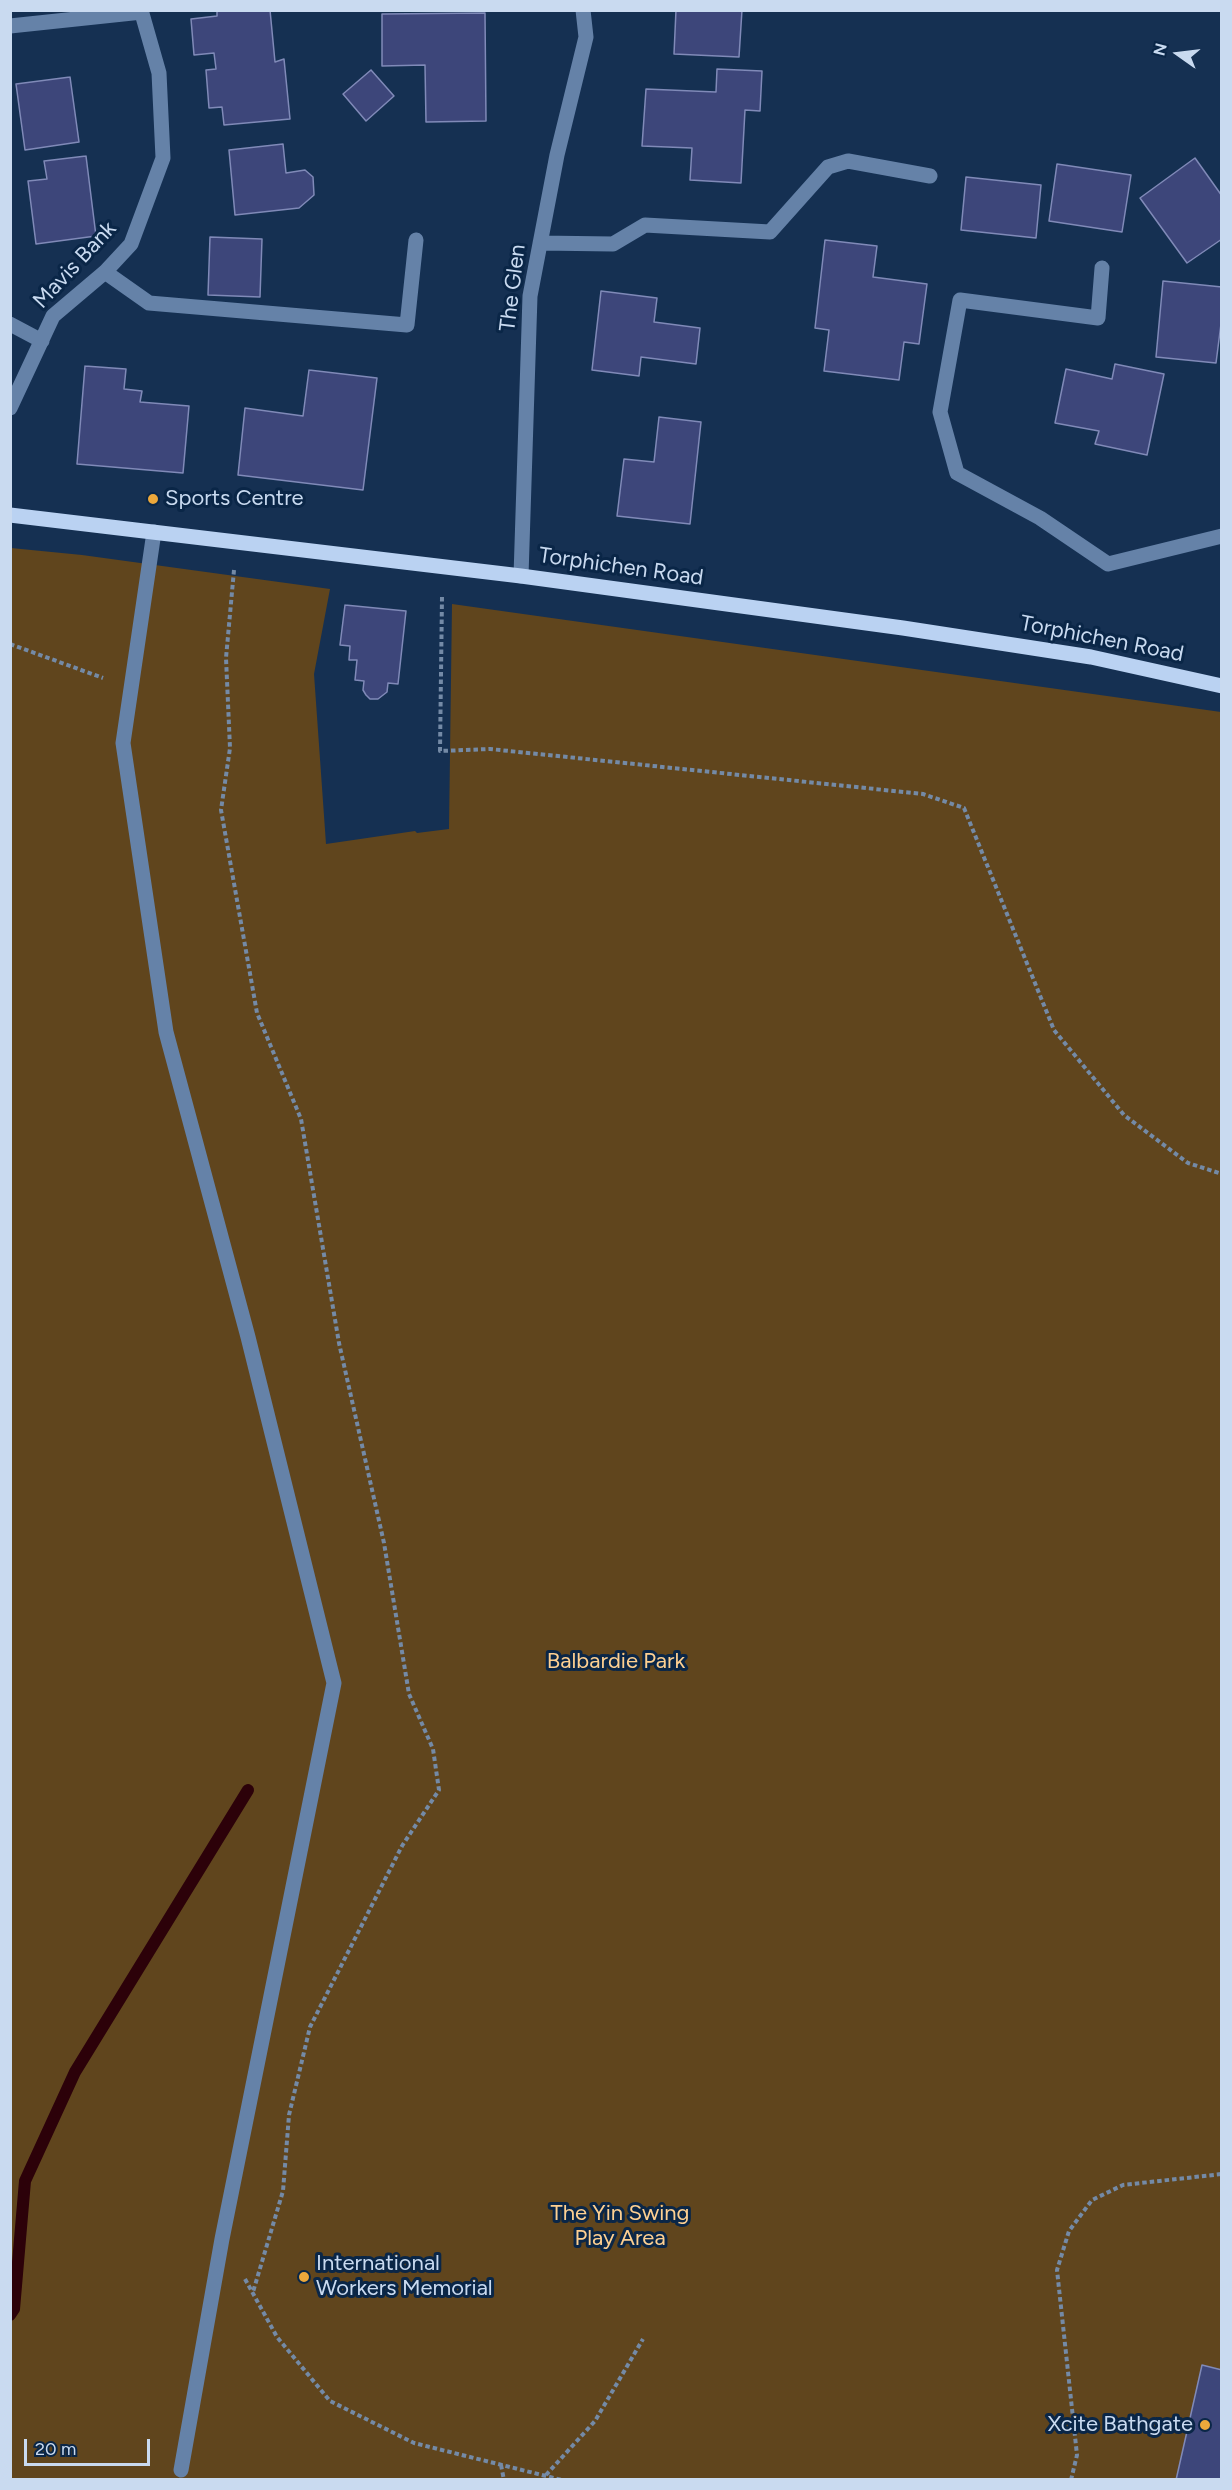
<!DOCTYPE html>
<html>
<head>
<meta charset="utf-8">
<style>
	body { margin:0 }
	#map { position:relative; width:1232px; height:2490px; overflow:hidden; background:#153052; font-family:Figtree,sans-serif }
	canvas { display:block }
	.frame { position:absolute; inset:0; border:12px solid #c9daf0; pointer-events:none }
	.north { position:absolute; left:1148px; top:24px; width:60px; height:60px; -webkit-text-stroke:4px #0a2647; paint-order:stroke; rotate:284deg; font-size:16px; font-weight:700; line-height:24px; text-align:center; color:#c9daf0 }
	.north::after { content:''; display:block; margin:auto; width:21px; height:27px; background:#c9daf0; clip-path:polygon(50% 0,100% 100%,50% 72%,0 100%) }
	.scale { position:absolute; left:24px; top:2439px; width:126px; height:27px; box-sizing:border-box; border:3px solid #c9daf0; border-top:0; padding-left:8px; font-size:18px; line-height:21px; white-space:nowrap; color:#c9daf0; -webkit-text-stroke:4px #0a2647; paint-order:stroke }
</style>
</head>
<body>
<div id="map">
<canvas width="1232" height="2490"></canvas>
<div class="frame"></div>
<div class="north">N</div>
<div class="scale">20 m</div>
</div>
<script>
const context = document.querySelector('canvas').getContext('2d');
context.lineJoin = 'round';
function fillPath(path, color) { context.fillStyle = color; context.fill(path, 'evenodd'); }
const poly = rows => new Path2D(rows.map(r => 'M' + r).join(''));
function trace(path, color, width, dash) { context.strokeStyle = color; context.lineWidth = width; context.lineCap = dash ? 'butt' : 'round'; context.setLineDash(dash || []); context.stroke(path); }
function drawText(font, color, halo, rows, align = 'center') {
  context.font = font + ' Figtree,sans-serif'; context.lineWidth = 6; context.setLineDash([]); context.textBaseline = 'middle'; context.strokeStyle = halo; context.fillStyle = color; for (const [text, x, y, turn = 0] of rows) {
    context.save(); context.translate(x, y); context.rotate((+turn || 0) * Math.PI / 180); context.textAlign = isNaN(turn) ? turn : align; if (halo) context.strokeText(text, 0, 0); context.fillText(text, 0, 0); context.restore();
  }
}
const green = poly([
	[11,548,82,555,330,589,314,674,326,844,415,831,417,833,449,829,452,604,1221,712,1221,2479,11,2479]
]);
const stream = poly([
	[10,2315,14,2309,25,2181,75,2072,248,1790]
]);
const building = poly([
	[217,10,270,10,275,62,284,59,290,119,224,125,222,107,209,108,206,70,216,69,214,53,194,55,191,19,217,16,217,10],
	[676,10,742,10,739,57,674,54,676,10],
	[485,13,486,121,426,122,425,65,382,66,382,14,485,13],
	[717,69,762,71,760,111,745,110,741,183,690,180,692,148,642,146,646,89,716,92,717,69],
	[371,70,394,96,366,121,343,94,371,70],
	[70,77,79,142,25,150,16,84,70,77],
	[283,144,286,173,305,170,313,177,314,195,299,208,235,215,229,150,283,144],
	[86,156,96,236,36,244,28,181,47,179,44,161,86,156],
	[1195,158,1222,196,1222,239,1187,263,1140,198,1195,158],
	[1057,164,1131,175,1122,232,1049,221,1057,164],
	[966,177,1041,185,1036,238,961,230,966,177],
	[210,237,262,239,260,297,208,295,210,237],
	[825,240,877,246,873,277,927,284,919,344,904,342,899,380,824,371,829,330,815,328,825,240],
	[1163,281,1222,287,1222,316,1216,363,1156,357,1163,281],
	[601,291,657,298,654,322,700,328,696,364,641,357,639,376,592,370,601,291],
	[1115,364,1164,374,1147,455,1095,444,1099,431,1055,423,1066,369,1112,379,1115,364],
	[85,366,126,369,124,389,142,391,140,402,189,406,183,473,77,464,85,366],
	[309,370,377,378,363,490,238,475,245,408,303,416,309,370],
	[659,417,701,422,690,524,617,516,624,459,654,462,659,417],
	[345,605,406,611,398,684,388,683,387,692,378,699,370,699,366,695,363,690,364,681,355,680,357,660,349,660,350,646,340,645,345,605],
	[1202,2365,1222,2370,1222,2480,1176,2480,1202,2365]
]);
const path = poly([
	[234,570,226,658,230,748,221,810,257,1013,301,1119,339,1343,384,1543,409,1694,433,1749,439,1790,402,1846,310,2027,289,2115,283,2191,253,2292],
	[442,597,440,751,490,749,923,794,964,808,1054,1030,1124,1115,1188,1163,1222,1174],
	[10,644,103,678],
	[245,2279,277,2337,330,2401,414,2443,562,2480],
	[501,2465,504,2480],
	[546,2475,595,2421,643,2339],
	[1071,2480,1077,2455,1057,2270,1069,2231,1092,2200,1123,2185,1222,2174]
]);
const minor = poly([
	[10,26,142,12],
	[540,243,613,244,645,225,770,232,828,167,848,161,930,176],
	[1102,268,1098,318,960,300,940,412,957,473,1040,518,1108,564,1222,536],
	[105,272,149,303,407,325,416,240],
	[10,324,42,341],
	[10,408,53,316,105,272,131,244,163,158,159,73,141,10],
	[154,532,123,743,166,1032,248,1337,334,1683,222,2239,181,2470],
	[521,576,530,296,557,155,586,37,583,10]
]);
const major = poly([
	[10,515,521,576,903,628,1091,657,1222,686]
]);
const markers = [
	[153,499,6,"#eda83b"],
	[304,2277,6,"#eda83b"],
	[1205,2425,6,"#eda83b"]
];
const streetNames = [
	["Mavis Bank",75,265,-47],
	["The Glen",513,288,-83],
	["Torphichen Road",621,567,8],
	["Torphichen Road",1102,639,11]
];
const poiNames = [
	["Sports Centre",165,499],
	["International",316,2264],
	["Workers Memorial",316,2289],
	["Xcite Bathgate",1193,2425,"right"]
];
const parkNames = [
	["Balbardie Park",616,1662],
	["The Yin Swing",620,2214],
	["Play Area",620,2239]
];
fillPath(green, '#60451d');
trace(stream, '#2c0109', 12);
fillPath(building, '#3d467a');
trace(building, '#808ab8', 1.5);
trace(path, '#748aa6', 4, [4.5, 3]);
trace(minor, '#6582a8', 15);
trace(major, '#bad2f2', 15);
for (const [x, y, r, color] of markers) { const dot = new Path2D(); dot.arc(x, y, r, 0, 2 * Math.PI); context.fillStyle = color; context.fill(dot); trace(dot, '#0a2647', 2); }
drawText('22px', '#c9daf0', '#0a2647', streetNames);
drawText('22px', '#c9daf0', '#0a2647', poiNames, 'left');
drawText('22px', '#fed091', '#0a2647', parkNames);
</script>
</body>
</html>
